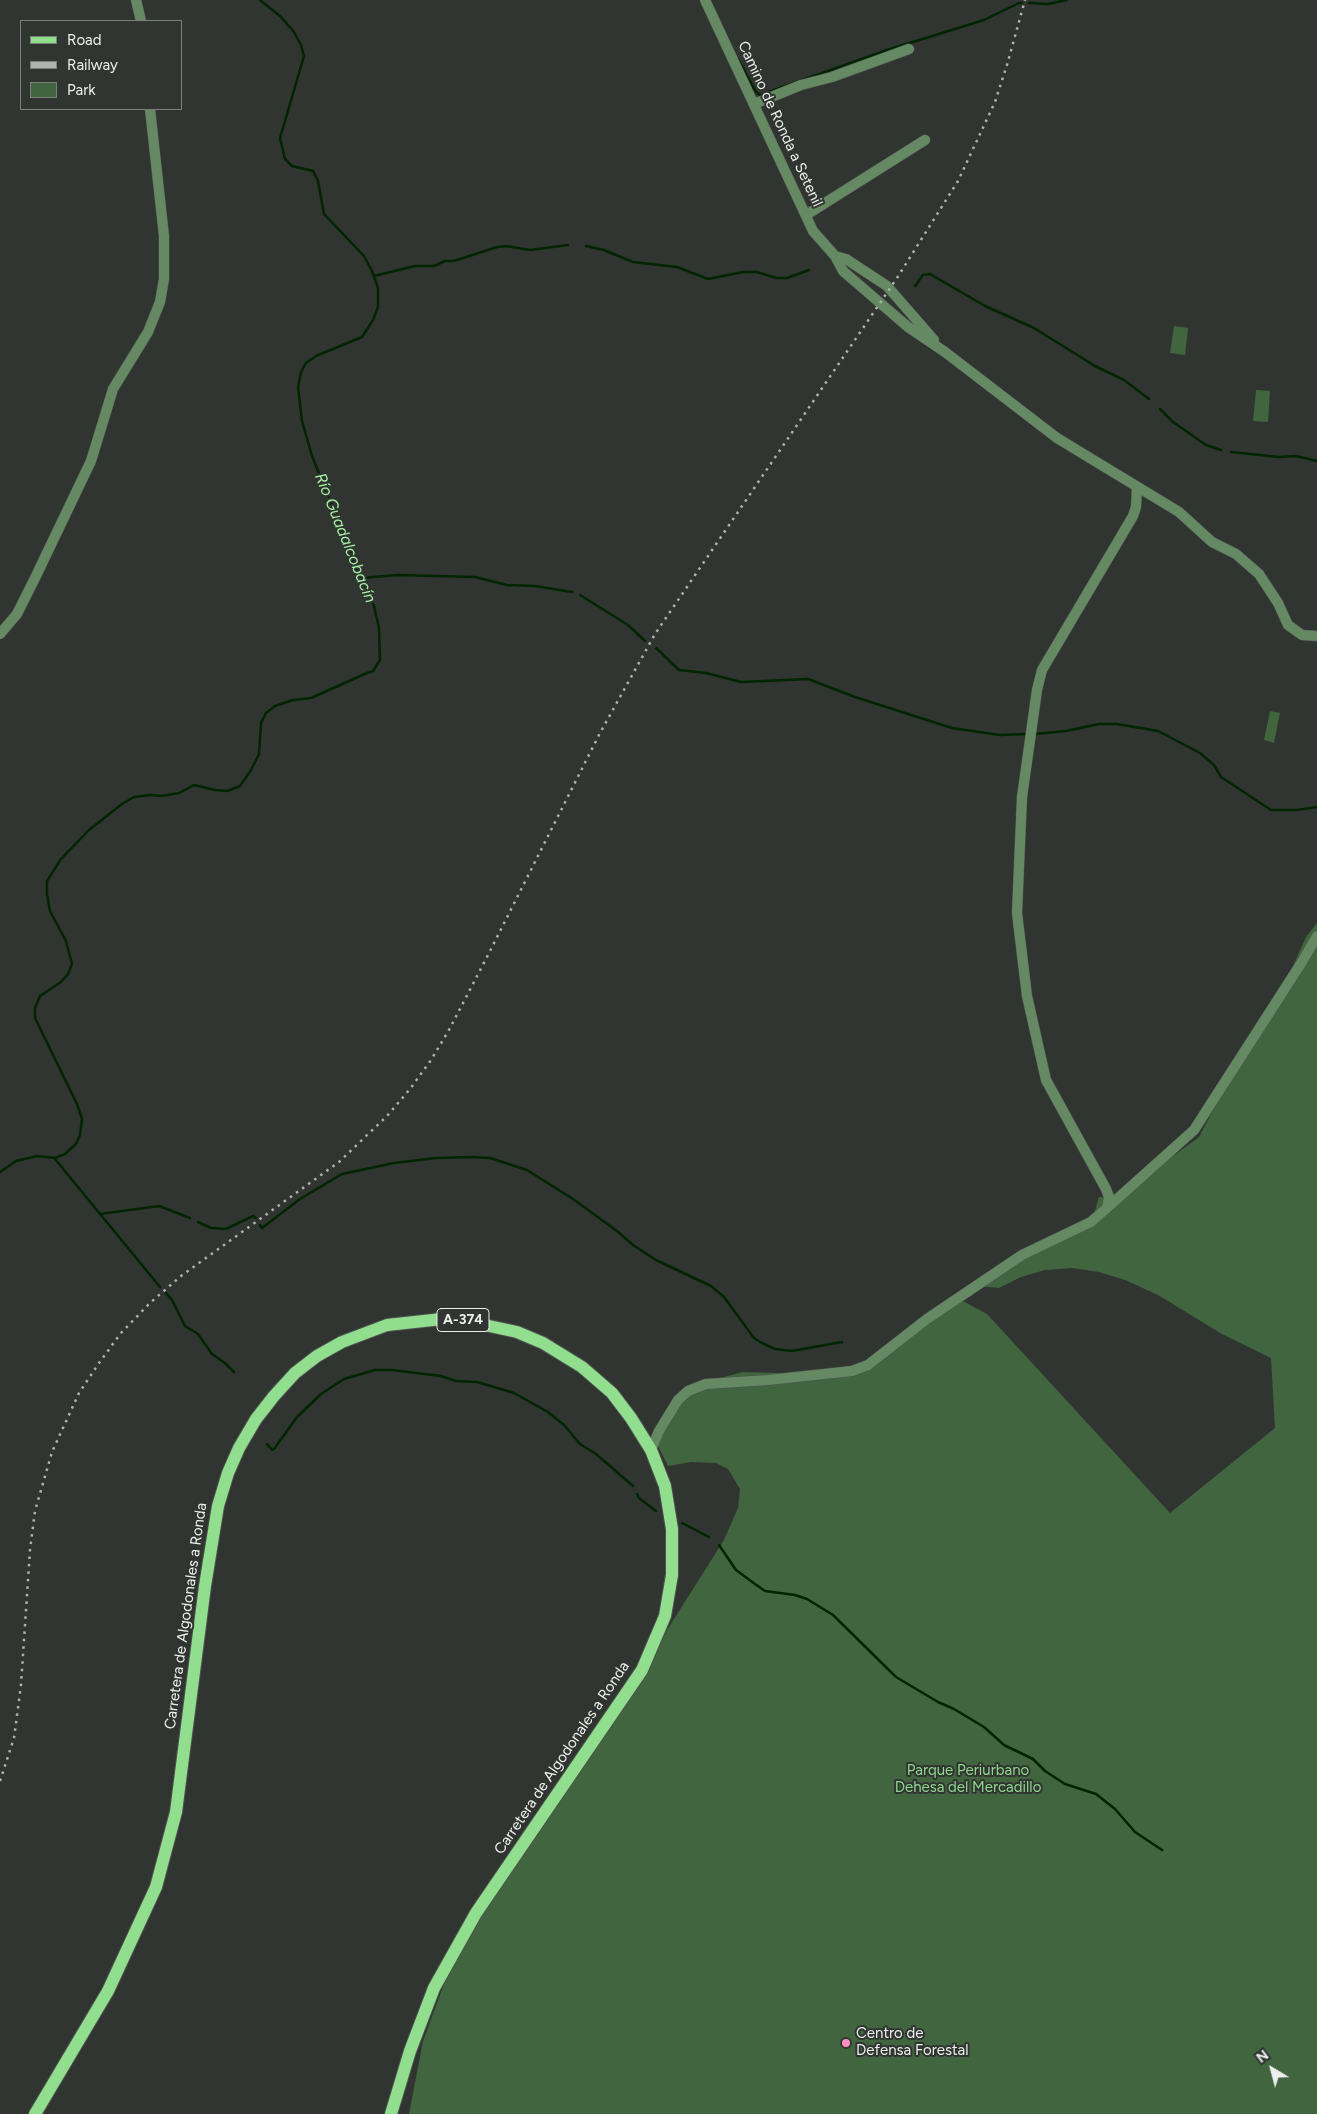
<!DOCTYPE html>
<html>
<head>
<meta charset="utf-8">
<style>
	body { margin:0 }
	#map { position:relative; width:1317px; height:2114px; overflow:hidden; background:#313531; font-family:Figtree,sans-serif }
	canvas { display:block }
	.legend { position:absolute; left:20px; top:20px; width:162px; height:90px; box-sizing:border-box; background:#313531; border:1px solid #7c7f7c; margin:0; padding:6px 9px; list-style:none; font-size:15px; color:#ecefec }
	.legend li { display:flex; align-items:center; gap:10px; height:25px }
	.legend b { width:25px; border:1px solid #7c7f7c }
	.north { position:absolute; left:1247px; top:2044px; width:50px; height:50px; -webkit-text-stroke:4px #313531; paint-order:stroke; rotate:323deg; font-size:14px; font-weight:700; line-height:20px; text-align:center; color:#ecefec }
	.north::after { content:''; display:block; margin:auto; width:18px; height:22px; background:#ecefec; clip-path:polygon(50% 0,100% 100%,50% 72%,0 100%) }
</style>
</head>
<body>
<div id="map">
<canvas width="1317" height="2114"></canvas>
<ul class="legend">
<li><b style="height:6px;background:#90de8e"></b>Road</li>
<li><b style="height:6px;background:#afb2af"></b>Railway</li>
<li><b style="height:14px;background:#40653f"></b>Park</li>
</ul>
<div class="north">N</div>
</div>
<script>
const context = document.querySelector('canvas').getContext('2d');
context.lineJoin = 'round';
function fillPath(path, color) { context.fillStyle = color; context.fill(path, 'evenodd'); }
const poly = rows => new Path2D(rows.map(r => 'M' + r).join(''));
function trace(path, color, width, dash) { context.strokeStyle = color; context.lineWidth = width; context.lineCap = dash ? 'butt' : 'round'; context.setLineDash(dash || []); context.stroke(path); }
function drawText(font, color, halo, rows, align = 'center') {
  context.font = font + ' Figtree,sans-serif'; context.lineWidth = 4; context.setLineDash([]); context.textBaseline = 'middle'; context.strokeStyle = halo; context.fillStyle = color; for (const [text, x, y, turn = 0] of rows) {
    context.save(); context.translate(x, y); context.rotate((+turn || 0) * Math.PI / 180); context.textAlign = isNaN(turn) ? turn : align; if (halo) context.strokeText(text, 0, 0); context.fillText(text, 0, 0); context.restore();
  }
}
const green = poly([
	[1174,326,1188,328,1185,355,1170,353],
	[1256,390,1270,391,1268,422,1253,421],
	[1270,711,1280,713,1274,743,1264,740],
	[1317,923,1317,2114,409,2114,423,2041,444,1984,464,1945,481,1916,646,1672,667,1630,724,1540,738,1508,740,1489,728,1469,716,1463,691,1462,668,1466,653,1436,679,1400,697,1387,720,1378,743,1372,814,1374,845,1369,866,1362,959,1299,987,1314,1170,1513,1275,1428,1271,1358,1222,1334,1158,1295,1125,1280,1099,1272,1072,1268,1045,1270,1021,1277,999,1288,975,1286,1036,1250,1058,1241,1094,1214,1099,1197,1115,1199,1199,1137,1218,1101,1280,1004,1291,971,1306,937]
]);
const stream = poly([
	[1029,3,1048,4,1067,0],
	[738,59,756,92,760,95,887,50,984,20,1019,3,1022,3],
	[586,246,604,250,633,262,677,267,708,279,743,272,757,272,776,278,787,278,809,270],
	[374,276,415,266,434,266,445,261,454,261,497,247,506,246,530,250,568,245],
	[915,286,923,275,930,274,985,306,1034,328,1095,366,1124,380,1149,399],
	[1160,409,1173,422,1206,445,1221,450],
	[1231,452,1278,457,1296,456,1317,461],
	[361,578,398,575,475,577,507,585,535,586,572,592],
	[580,595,628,625,645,641],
	[656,648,679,670,706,673,741,682,808,679,855,697,952,728,1000,735,1027,734],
	[1035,734,1066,731,1099,724,1117,724,1158,731,1200,753,1214,765,1221,777,1271,810,1297,810,1317,807],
	[55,1159,160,1287],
	[0,1172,16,1161,37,1156,55,1158,65,1154,76,1144,80,1135,82,1119,77,1104,35,1018,35,1008,40,996,61,982,68,974,72,964,66,941,50,911,47,894,47,881,61,859,89,830,122,804,134,797,150,795,162,796,179,793,194,785,215,790,227,791,240,786,251,770,259,754,261,723,266,713,275,706,293,700,311,698,367,673,373,671,380,660,379,628,374,606,344,541,338,520,312,456,302,421,298,387,301,372,306,363,316,356,362,337,373,320,378,307,378,288,372,271,364,256,324,214,318,181,313,171,292,166,285,159,280,138,304,56,301,45,294,32,281,17,260,0],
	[100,1214,159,1206,190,1218],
	[198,1222,211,1228,226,1229,253,1216,256,1218],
	[260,1225,262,1228,300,1199,342,1174,394,1163,436,1158,472,1157,490,1158,527,1170,573,1199,617,1231,633,1245,656,1260,711,1286,724,1297,754,1338,762,1343,775,1349,792,1351,842,1342],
	[166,1293,172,1300,185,1326,198,1334,212,1354,225,1363,234,1372],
	[267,1444,272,1450,274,1449,297,1417,321,1394,344,1379,375,1370,392,1370,441,1376,456,1381,477,1382,514,1393,548,1412,564,1425,580,1444,596,1454,633,1486],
	[637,1494,639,1498,656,1511],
	[682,1523,709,1537],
	[719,1545,736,1570,755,1584,765,1591,795,1595,807,1599,833,1615,896,1677,938,1702,954,1709,984,1727,1004,1745,1033,1759,1045,1771,1065,1784,1096,1794,1115,1809,1135,1832,1162,1850]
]);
const minor = poly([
	[136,0,141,21],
	[705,0,813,231,835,256,843,271,908,327,945,352,1057,438,1179,512,1212,542,1236,554,1259,574,1278,603,1288,625,1302,635,1317,636],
	[754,104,801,85,832,77,909,49],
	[806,215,925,140],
	[835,256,846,259,887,286,934,340],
	[0,634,17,614,36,576,91,461,113,389,148,332,160,302,164,279,164,236,150,109],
	[1107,1208,1194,1130,1302,962,1317,936],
	[651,1450,659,1431,678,1400,688,1391,706,1384,768,1380,852,1371,868,1365,927,1319,1022,1255,1091,1222,1107,1208,1109,1197,1106,1189,1046,1080,1027,996,1017,913,1022,797,1037,690,1042,670,1133,516,1136,507,1137,487]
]);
const primary = poly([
	[35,2114,108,1991,156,1887,176,1812,205,1586,218,1506,228,1473,239,1448,256,1419,274,1396,295,1373,317,1356,342,1342,387,1325,442,1319,466,1321,517,1332,543,1343,582,1367,612,1393,631,1418,651,1450,665,1486,672,1529,672,1575,665,1616,642,1670,476,1913,434,1988,410,2051,391,2114]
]);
const rail = poly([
	[0,1781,14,1738,21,1685,30,1550,35,1511,52,1452,79,1393,99,1363,121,1333,150,1303,181,1276,339,1162,387,1116,410,1089,431,1060,449,1030,487,957,600,733,655,634,897,278,958,181,995,102,1007,65,1025,0]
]);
const markers = [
	[846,2043,5,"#fd8ebe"]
];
const shields = [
	[463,1320,52]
];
const shieldNames = [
	["A-374",463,1320]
];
const streetNames = [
	["Camino de Ronda a Setenil",780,124,65],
	["Carretera de Algodonales a Ronda",186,1616,-82],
	["Carretera de Algodonales a Ronda",562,1758,-56]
];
const parkNames = [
	["Parque Periurbano",968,1771],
	["Dehesa del Mercadillo",968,1788]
];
const poiNames = [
	["Centro de",856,2034],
	["Defensa Forestal",856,2051]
];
const waterNames = [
	["Río Guadalcobacín",345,538,68]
];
fillPath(green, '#40653f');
trace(stream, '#002500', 2.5);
trace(minor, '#4f534f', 11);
trace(primary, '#4f534f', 14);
trace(minor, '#648963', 10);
trace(primary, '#90de8e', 12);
trace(rail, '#afb2af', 2.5, [2.5, 5]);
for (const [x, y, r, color] of markers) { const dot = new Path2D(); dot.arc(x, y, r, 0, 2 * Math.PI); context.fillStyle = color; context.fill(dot); trace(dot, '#313531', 2); }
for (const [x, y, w] of shields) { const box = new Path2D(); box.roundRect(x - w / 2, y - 11.5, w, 23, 4); context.fillStyle = '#313531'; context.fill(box); trace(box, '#ecefec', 1); }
drawText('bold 14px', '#ecefec', null, shieldNames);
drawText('15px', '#ecefec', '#313531', streetNames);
drawText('15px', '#8ed88c', '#313531', parkNames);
drawText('15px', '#ecefec', '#313531', poiNames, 'left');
drawText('italic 16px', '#a5f0a2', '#313531', waterNames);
</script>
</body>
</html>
